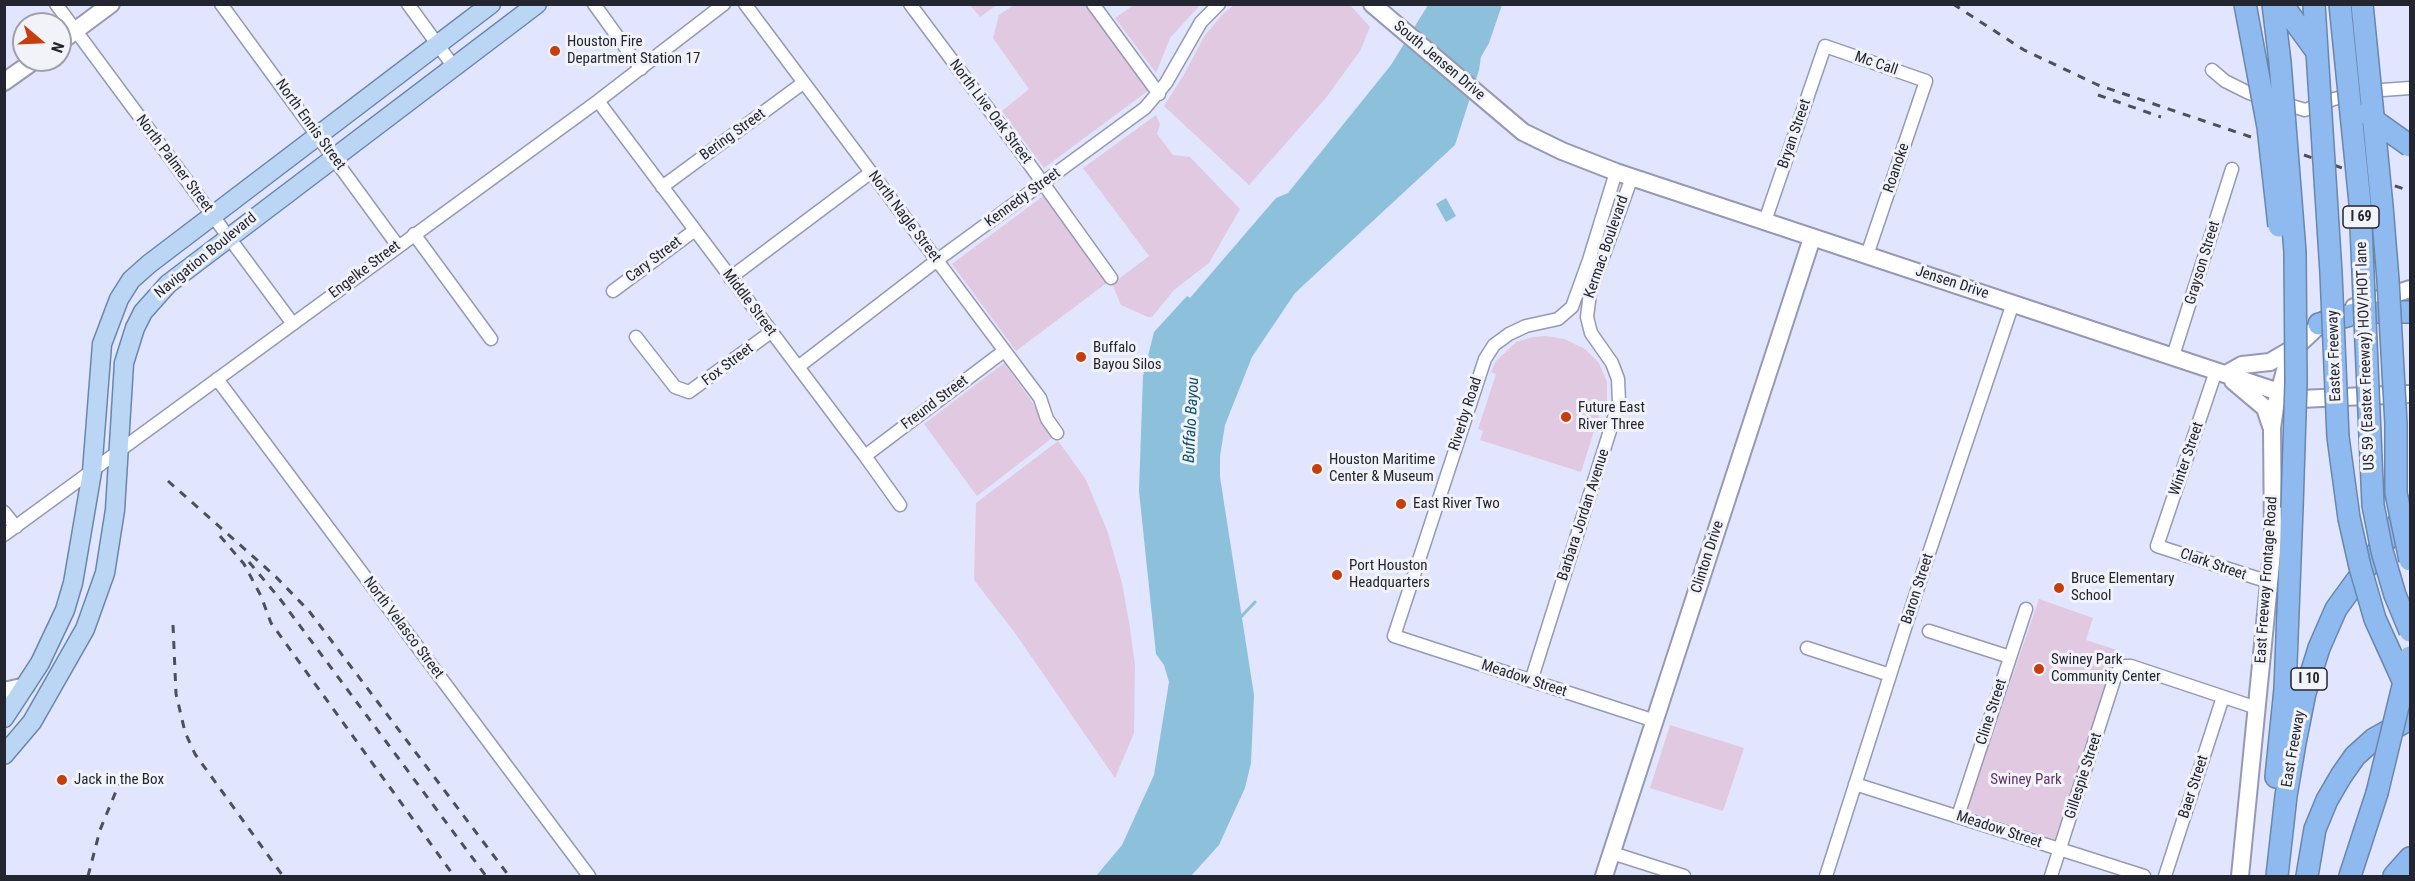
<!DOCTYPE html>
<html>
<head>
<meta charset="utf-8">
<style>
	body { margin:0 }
	#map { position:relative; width:2415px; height:881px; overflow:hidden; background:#e1e5fd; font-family:"Roboto Condensed",sans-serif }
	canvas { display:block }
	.frame { position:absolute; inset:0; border:6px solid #232530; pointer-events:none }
	.north { position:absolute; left:12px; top:12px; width:60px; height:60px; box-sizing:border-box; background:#f2f3f9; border:2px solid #9fa1a9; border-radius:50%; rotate:109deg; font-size:16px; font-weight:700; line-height:24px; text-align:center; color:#232530 }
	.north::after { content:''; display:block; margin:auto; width:21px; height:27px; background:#c63e0d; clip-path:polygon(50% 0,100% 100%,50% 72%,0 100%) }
</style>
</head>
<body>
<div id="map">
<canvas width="2415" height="881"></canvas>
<div class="frame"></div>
<div class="north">N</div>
</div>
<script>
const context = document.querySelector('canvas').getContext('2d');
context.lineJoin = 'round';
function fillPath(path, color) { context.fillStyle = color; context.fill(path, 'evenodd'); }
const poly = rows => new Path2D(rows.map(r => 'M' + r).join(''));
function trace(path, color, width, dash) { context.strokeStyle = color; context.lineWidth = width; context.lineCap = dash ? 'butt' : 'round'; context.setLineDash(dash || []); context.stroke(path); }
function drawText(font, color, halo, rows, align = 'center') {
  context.font = font + ' "Roboto Condensed",sans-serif'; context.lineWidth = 6; context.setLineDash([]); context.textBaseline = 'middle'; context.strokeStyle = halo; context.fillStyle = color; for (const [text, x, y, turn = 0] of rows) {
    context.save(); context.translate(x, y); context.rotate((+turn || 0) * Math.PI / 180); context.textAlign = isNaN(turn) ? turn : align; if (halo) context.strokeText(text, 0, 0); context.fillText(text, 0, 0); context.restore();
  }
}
const green = poly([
	[1235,4,1350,5,1370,27,1360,51,1325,99,1249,185,1164,106,1183,76,1205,35,1222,15],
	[970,5,997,5,980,17],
	[1014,5,1086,5,1149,90,1044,168,1002,111,1029,89,993,38,999,15],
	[1134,5,1200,5,1170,38,1156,73,1115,18],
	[1156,115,1160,124,1157,134,1173,155,1190,157,1240,209,1209,263,1174,290,1152,317,1148,317,1121,305,1112,284,1149,256,1083,168],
	[1046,194,1108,282,1016,351,952,264],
	[1546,336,1564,339,1585,349,1599,363,1607,382,1607,407,1602,406,1581,472,1480,440,1483,431,1478,429,1496,374,1491,372,1496,361,1516,342,1533,337],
	[1004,363,1056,435,977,496,924,424],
	[1058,441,1085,478,1107,530,1122,583,1130,628,1135,666,1134,733,1115,778,1015,633,974,580,976,503],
	[2039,599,2093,618,2086,640,2117,650,2055,839,1966,811],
	[1670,725,1744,748,1723,811,1650,788]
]);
const water = poly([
	[1428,5,1502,5,1489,43,1481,57,1479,70,1455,145,1295,293,1252,357,1225,425,1220,456,1220,477,1254,695,1251,763,1245,788,1219,845,1191,876,1096,876,1122,845,1154,775,1169,682,1164,665,1156,654,1139,491,1143,376,1154,332,1187,296,1190,298,1276,198,1288,193,1391,65],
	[1446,198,1456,216,1446,222,1436,204]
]);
const stream = poly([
	[1240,618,1255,602]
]);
const street = poly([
	[56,4,293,324],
	[221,4,398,246],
	[408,4,454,67],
	[594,4,641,69],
	[745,4,1040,398,1047,419,1057,433],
	[910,4,1022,154,1111,278],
	[1093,4,1159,94],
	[2212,70,2225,81,2249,93,2305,110,2334,99,2368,91,2410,88],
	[598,101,865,456,900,505],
	[1616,172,1589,260,1572,307,1558,319,1526,326,1509,334,1494,345,1485,359,1394,636,1655,721],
	[662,187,803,83],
	[1765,221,1825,46,1926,81,1867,255],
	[414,234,491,339],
	[730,278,870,173],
	[613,291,695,230],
	[636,337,675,387,689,392,771,332],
	[2173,356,2232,169],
	[798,367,936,261,1145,108,1166,83,1201,22,1219,4],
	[2216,371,2157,546,2269,582],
	[217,379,589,876],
	[865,456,1004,351],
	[4,512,16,527],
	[4,535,598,101,724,4],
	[1929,631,2010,657],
	[1807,648,1890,675],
	[1531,681,1619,402,1618,379,1612,363,1591,333,1587,317,1590,293,1632,177],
	[1855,784,2144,876],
	[1958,816,2026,609],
	[1612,853,1684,876],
	[1826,876,1928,556,2013,303],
	[2051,876,2116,674,2123,666,2131,666,2257,708],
	[2165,876,2223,697]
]);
const secondary = poly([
	[1372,4,1523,132,1562,151,1616,172,2300,399,2410,394],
	[60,42,111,4],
	[4,82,35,60],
	[2354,307,2410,289],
	[2226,374,2242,365,2270,362,2294,348],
	[2233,381,2265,408,2271,426],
	[4,691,26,686],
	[1604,876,1812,238],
	[2240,876,2273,543,2272,428,2275,407,2288,360,2295,348,2328,317]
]);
const primary = poly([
	[4,718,40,663,65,610,73,583,92,472,102,344,119,299,131,280,149,264,491,4],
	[4,755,32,722,85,629,105,573,115,510,124,363,135,328,143,312,168,284,537,4]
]);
const highway = poly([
	[2319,324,2361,312,2410,312],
	[2338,437,2349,518],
	[2276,777,2285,689,2292,508],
	[2277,876,2286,796,2295,743,2305,693,2319,648,2336,609,2410,507],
	[2307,876,2315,829,2327,800,2341,776,2355,756,2374,739,2410,719],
	[2350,876,2377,793],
	[2394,876,2410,858]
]);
const rail = poly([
	[1953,4,2024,50,2098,85,2410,191],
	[2098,95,2161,117],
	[168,481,275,576,309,611,509,876],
	[220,536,244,564,261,596,271,623,454,876],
	[249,562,280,599,486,876],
	[173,625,176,694,185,732,195,754,283,876],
	[88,876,100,830,119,784]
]);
const highwayBridge = poly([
	[2245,4,2268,127,2279,226],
	[2273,4,2280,62,2295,252,2296,382,2292,508],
	[2282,4,2317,52],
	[2314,4,2331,273,2338,437],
	[2340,4,2360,203,2373,505,2382,551,2395,595,2410,631],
	[2362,4,2382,206,2388,280,2396,424,2396,493,2410,560],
	[2368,113,2375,121,2410,146],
	[2349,518,2360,567,2375,619,2410,696],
	[2377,793,2410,657]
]);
const markers = [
	[555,51,6,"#c63e0d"],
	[1081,357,6,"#c63e0d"],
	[1566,417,6,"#c63e0d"],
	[1317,469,6,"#c63e0d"],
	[1401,504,6,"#c63e0d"],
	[1337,575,6,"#c63e0d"],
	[2059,588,6,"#c63e0d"],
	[2039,669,6,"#c63e0d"],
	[62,780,6,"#c63e0d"]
];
const shields = [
	[2361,217,36],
	[2309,679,36]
];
const shieldNames = [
	["I 69",2361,217],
	["I 10",2309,679]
];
const poiNames = [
	["Houston Fire",567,42],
	["Department Station 17",567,59],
	["Buffalo",1093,348],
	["Bayou Silos",1093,365],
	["Future East",1578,408],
	["River Three",1578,425],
	["Houston Maritime",1329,460],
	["Center & Museum",1329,477],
	["East River Two",1413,504],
	["Port Houston",1349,566],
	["Headquarters",1349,583],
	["Bruce Elementary",2071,579],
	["School",2071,596],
	["Swiney Park",2051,660],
	["Community Center",2051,677],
	["Jack in the Box",74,780]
];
const streetNames = [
	["South Jensen Drive",1439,61,40],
	["Mc Call",1876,64,19],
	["North Live Oak Street",990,112,53],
	["North Ennis Street",310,125,54],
	["Bryan Street",1795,134,-71],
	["Bering Street",733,135,-36],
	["North Palmer Street",174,164,53],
	["Roanoke",1897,168,-71],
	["Kennedy Street",1023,198,-36],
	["North Nagle Street",904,217,53],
	["Kermac Boulevard",1607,247,-71],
	["Navigation Boulevard",206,256,-39],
	["Cary Street",654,260,-37],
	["Grayson Street",2203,263,-73],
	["Engelke Street",365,270,-37],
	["Jensen Drive",1952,283,18],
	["Middle Street",749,303,53],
	["Eastex Freeway",2335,356,-92],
	["US 59 (Eastex Freeway) HOV/HOT lane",2366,356,-92],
	["Fox Street",728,365,-37],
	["Freund Street",935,403,-37],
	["Riverby Road",1466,414,-72],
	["Winter Street",2187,459,-71],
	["Barbara Jordan Avenue",1584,515,-72],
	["Clinton Drive",1708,557,-72],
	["Clark Street",2213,565,19],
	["East Freeway Frontage Road",2267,580,-86],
	["Baron Street",1918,589,-72],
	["North Velasco Street",403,628,53],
	["Meadow Street",1524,679,18],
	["Cline Street",1992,712,-72],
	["East Freeway",2294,749,-80],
	["Gillespie Street",2084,776,-72],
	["Baer Street",2194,787,-72],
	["Meadow Street",1999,830,18]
];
const parkNames = [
	["Swiney Park",2026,780]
];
const waterNames = [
	["Buffalo Bayou",1192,420,-87]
];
fillPath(green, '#e1c9e2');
fillPath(water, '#8dc1db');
trace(stream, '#8dc1db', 3);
trace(street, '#9599b5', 15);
trace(secondary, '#9599b5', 20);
trace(primary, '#6986ac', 21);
trace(highway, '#6986ac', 24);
trace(street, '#fff', 12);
trace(secondary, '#fff', 16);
trace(primary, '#bbd6f5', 18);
trace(highway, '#8ebaef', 21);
trace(rail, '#4c4f5c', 3, [8, 8]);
trace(highwayBridge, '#6986ac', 24, []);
trace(highwayBridge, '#8ebaef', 21);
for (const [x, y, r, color] of markers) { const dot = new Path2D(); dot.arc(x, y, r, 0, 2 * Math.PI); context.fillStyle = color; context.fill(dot); trace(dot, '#f2f3f9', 2); }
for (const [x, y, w] of shields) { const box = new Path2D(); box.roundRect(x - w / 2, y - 11, w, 22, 4.5); context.fillStyle = '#f2f3f9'; context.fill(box); trace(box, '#232530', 1.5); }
drawText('bold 14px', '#232530', null, shieldNames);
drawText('15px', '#232530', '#f2f3f9', poiNames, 'left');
drawText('15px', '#232530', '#f2f3f9', streetNames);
drawText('15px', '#643666', '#f2f3f9', parkNames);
drawText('italic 16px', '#0c516b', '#f2f3f9', waterNames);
</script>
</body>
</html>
